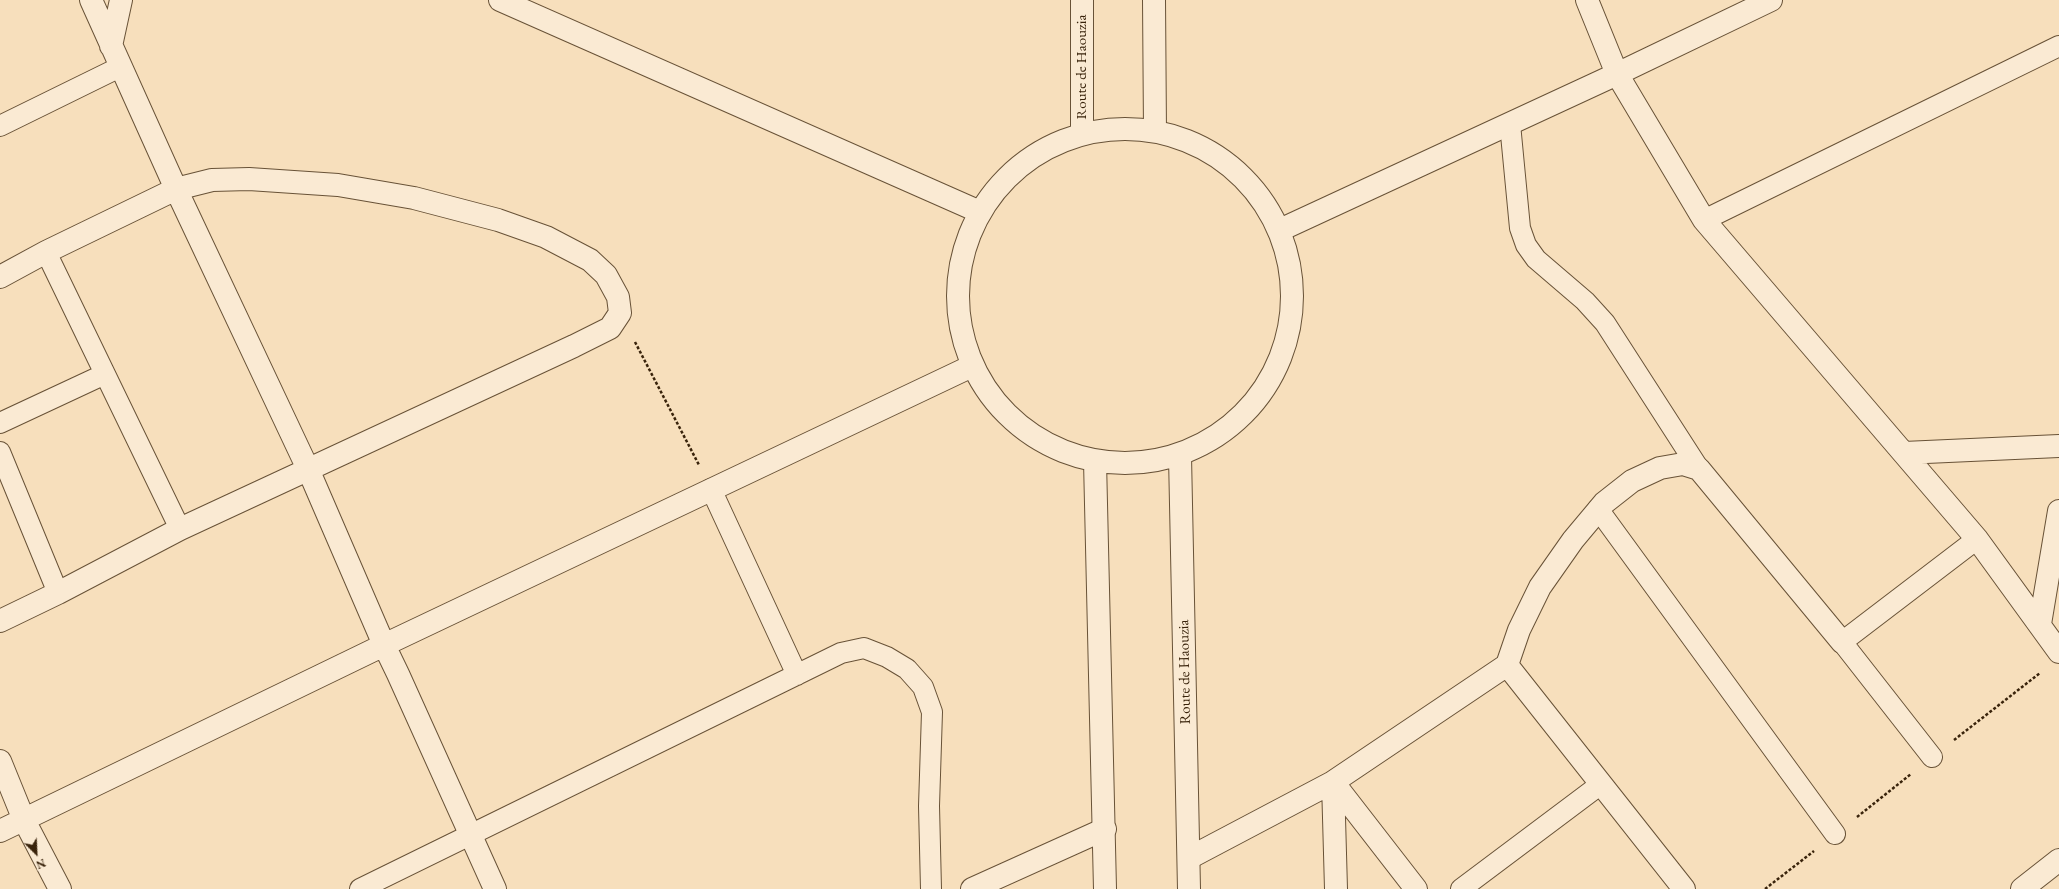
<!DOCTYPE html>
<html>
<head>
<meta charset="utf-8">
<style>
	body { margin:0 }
	#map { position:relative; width:2059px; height:889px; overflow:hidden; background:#f7dfbc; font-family:"EB Garamond",serif }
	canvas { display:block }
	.north { position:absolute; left:16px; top:833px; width:40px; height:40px; -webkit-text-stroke:3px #faead3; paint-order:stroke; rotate:156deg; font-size:11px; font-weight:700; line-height:16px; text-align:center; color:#39230b }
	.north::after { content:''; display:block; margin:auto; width:14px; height:18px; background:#39230b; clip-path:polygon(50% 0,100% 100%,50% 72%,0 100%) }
</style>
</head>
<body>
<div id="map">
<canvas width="2059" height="889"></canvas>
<div class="north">N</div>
</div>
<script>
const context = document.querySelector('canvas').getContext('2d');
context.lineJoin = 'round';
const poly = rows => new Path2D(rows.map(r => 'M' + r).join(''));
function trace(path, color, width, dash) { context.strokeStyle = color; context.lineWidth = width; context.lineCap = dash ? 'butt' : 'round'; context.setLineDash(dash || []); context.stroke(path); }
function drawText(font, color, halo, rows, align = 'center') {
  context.font = font + ' "EB Garamond",serif'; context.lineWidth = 4; context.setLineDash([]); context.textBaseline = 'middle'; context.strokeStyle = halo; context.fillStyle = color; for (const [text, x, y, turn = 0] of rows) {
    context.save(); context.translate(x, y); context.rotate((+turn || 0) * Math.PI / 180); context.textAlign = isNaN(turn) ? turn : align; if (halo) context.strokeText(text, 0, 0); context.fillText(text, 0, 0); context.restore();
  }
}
const path = poly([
	[635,342,699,465],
	[1954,740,2040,673],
	[1857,817,1911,774],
	[1765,889,1814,851]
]);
const service = poly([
	[1510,124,1520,228,1526,245,1536,259,1585,301,1605,323,1699,469],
	[0,126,120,67],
	[1704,220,2059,46],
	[105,374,180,529],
	[0,423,105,374,46,252],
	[0,452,58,593],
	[711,489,797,675],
	[1598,509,1835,834],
	[1932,757,1842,642,1977,539],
	[360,889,841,653,864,648,887,657,907,669,923,687,932,712,929,806,931,889],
	[1461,889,1601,784]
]);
const minor = poly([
	[91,0,176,189,308,469,384,645,398,674,495,889],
	[500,0,980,212],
	[1587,0,1617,74,1704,220,1977,539,2059,652],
	[111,46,121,0],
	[1280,230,1617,74,1771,0],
	[0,277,46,252,176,189,212,180,249,179,338,185,414,198,498,220,546,237,590,260,606,275,618,297,620,313,610,328,574,346,180,529,58,593,0,621],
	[1904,453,2059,446],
	[2040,624,2059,511],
	[1507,665,1684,889],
	[0,761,24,820,60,889],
	[1333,782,1416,889],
	[1333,782,1336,889],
	[0,831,384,645,972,366],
	[1189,858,1333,782,1507,665,1519,630,1540,587,1573,540,1604,503,1632,481,1660,468,1683,464,1699,469,1842,642],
	[972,889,1105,829],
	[2022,889,2059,860]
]);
const tertiary = poly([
	[1154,0,1155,131],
	'958 296a167 167 0 1 1 334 0a167 167 0 1 1-334 0Z',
	[1082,134,1082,0],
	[1180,456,1189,889],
	[1095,461,1105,889]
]);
const streetNames = [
	["Route de Haouzia",1082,67,-90],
	["Route de Haouzia",1185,672,-91]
];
trace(service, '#685237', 22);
trace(minor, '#685237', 24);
trace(tertiary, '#685237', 24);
trace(path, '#39230b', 2.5, [3, 2]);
trace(service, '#faead3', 20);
trace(minor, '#faead3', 22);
trace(tertiary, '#faead3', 22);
drawText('15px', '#39230b', '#faead3', streetNames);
</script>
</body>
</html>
